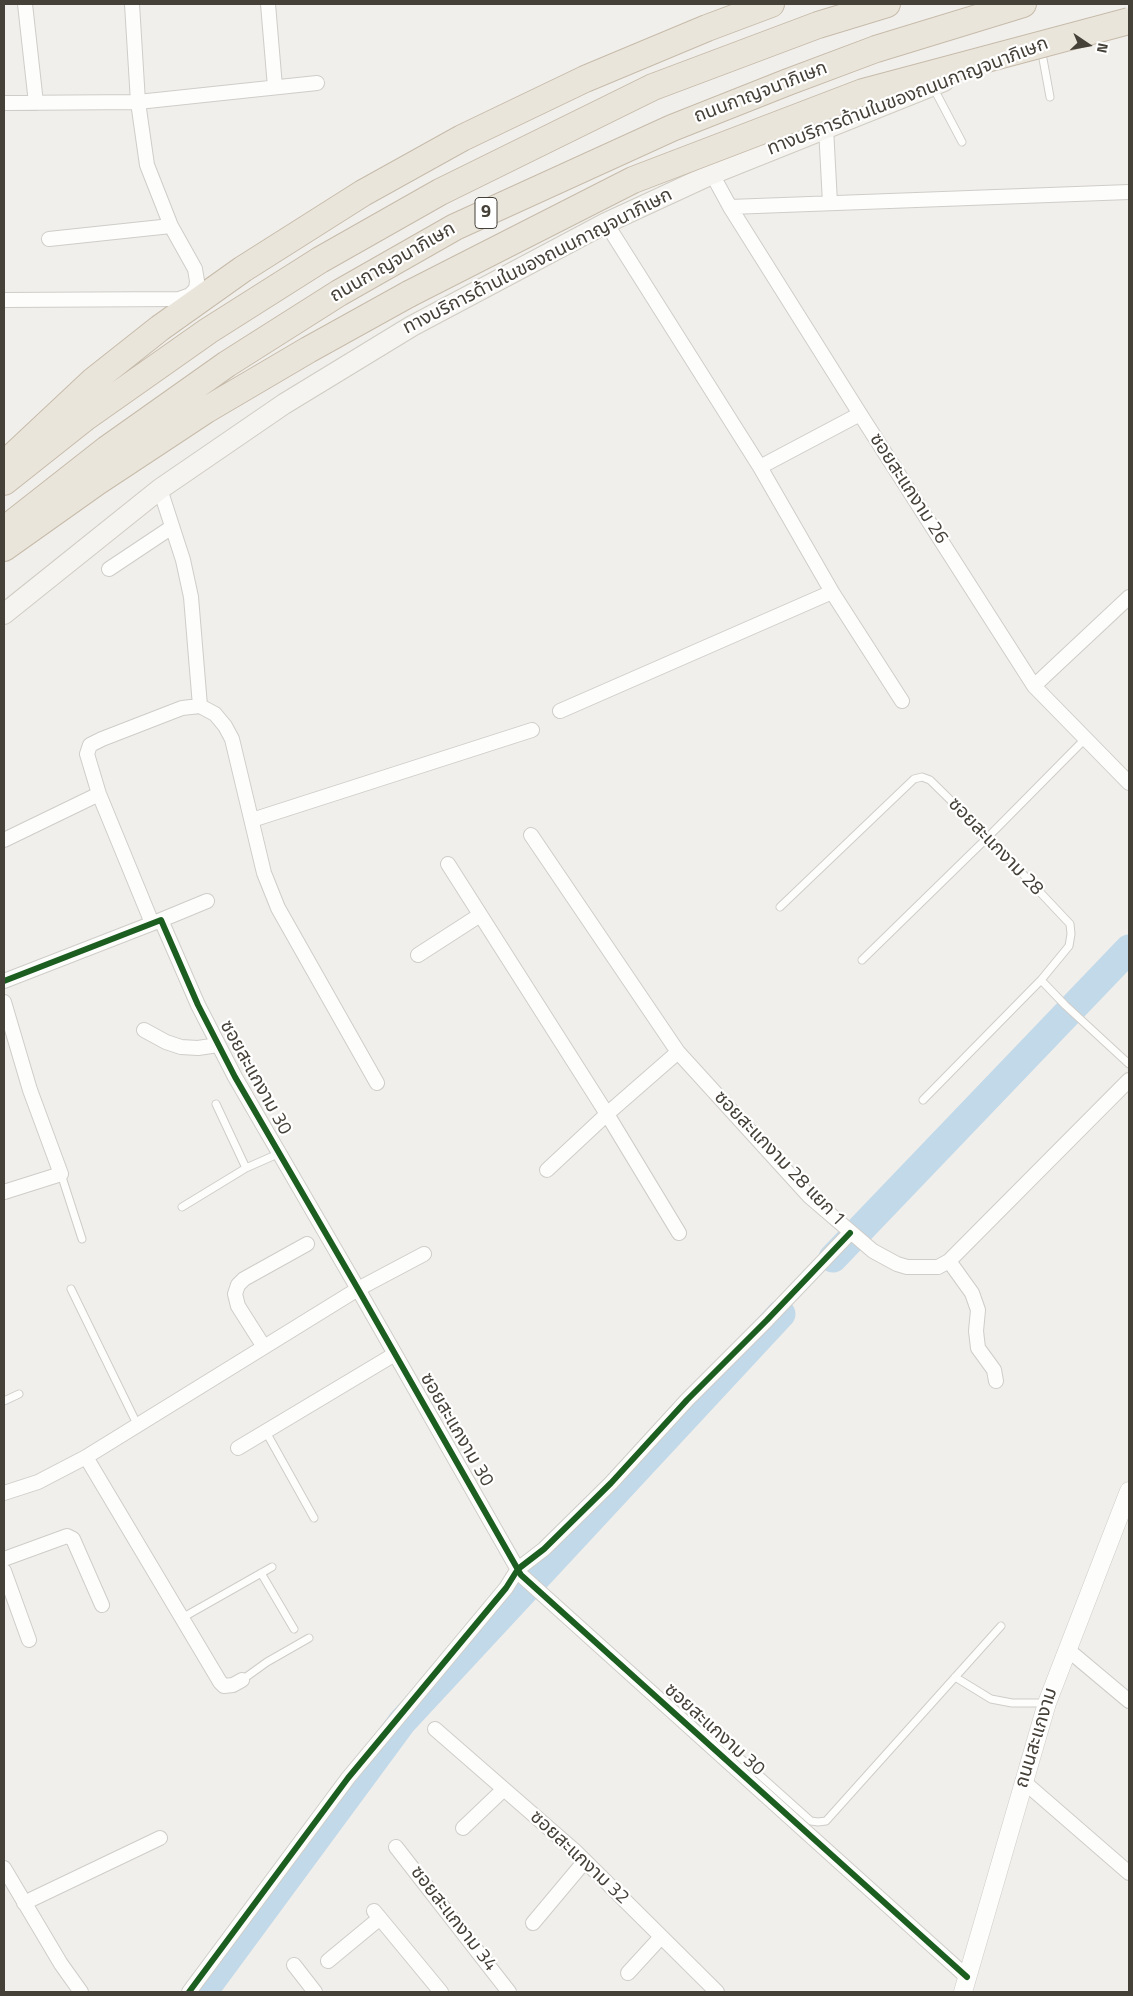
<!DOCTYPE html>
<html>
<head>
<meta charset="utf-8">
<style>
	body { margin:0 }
	#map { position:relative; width:1133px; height:1996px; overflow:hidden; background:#f1efeb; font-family:"Titillium Web",sans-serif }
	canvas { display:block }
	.frame { position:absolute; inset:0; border:5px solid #454038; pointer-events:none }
	.north { position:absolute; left:1063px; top:20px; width:50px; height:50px; -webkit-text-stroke:4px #fff; paint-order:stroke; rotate:102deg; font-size:14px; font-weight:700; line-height:20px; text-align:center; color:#454038 }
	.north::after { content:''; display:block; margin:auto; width:18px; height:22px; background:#454038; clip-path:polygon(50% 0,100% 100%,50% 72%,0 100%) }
</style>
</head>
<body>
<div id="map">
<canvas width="1133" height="1996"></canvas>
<div class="frame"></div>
<div class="north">N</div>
</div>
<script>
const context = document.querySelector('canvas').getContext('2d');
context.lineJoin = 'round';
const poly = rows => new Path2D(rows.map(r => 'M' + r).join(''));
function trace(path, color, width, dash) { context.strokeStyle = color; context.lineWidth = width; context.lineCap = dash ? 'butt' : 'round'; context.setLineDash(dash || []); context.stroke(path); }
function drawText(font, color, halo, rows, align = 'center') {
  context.font = font + ' "Titillium Web","Noto Sans Thai",sans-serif'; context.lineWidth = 4.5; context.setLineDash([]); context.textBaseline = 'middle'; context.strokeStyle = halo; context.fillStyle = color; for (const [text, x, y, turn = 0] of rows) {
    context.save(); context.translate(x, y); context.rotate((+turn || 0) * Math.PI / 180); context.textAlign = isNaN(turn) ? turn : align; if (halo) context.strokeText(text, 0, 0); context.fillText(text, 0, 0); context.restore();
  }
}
const river = poly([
	[833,1258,1129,949],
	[203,1992,402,1722,781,1314]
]);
const service = poly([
	[1041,48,1050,97],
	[933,87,962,142],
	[780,907,914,779,922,777,930,780,988,837,1070,924,1071,934,1069,946,1041,980,1065,1005,1129,1064],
	[862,960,988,837,1086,738],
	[923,1100,1041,980],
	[216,1104,246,1168,280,1153],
	[61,1174,82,1239],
	[182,1207,246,1168],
	[71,1289,137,1424],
	[4,1401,19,1394],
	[266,1432,314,1518],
	[261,1573,294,1629],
	[182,1618,272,1567],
	[955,1677,991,1699,1012,1703,1046,1703],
	[242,1680,267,1662,309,1638],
	[707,1728,811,1821,818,1822,826,1821,1001,1626]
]);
const minor = poly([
	[25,4,36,103],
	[268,4,275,87],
	[4,103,138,102,317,83],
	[826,128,830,203],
	[712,174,730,207,860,414,1034,686,1129,783],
	[730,207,1129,192],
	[606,223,760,467,832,592,902,701],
	[49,239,171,226],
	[4,300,179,299,190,295,196,289,197,281,195,269,171,226,147,165,138,102,132,4],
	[760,467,860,414],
	[109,569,172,527],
	[1034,686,1129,597],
	[200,706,215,714,225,726,232,739,264,873,278,908,377,1083],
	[560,711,832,592],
	[252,820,532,730],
	[531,835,678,1052,810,1197,873,1251,897,1264,907,1267,938,1267,949,1261,1129,1080],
	[4,840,99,794],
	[448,864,607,1114,679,1233],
	[161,920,207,901],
	[152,923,99,794,87,754,90,745,102,739,182,708,200,706,191,597,183,560,160,489],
	[418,955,480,915],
	[4,981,161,920,198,1005,235,1077,358,1289,521,1575,967,1977],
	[4,1002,30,1090,61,1174,4,1192],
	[144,1030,166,1042,181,1047,198,1048,218,1045],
	[547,1170,607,1114,678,1052],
	[949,1261,972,1293,978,1310,976,1331,978,1348,994,1370,996,1381],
	[264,1347,238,1306,235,1294,238,1285,244,1279,307,1244],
	[238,1448,395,1354],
	[86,1457,220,1682,224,1686,233,1685,242,1680],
	[4,1493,38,1482,86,1457,358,1289,424,1254],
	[4,1559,67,1536,73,1539,102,1605],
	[4,1571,29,1640],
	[1067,1649,1129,1701],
	[435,1729,575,1851,717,1992],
	[1023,1781,1129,1873],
	[463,1828,504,1789],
	[396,1847,509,1992],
	[4,1868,61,1964,81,1992],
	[24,1903,160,1838],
	[374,1911,441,1992],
	[533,1923,585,1861],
	[328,1961,380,1918],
	[294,1965,315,1992],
	[628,1973,661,1937],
	[189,1992,348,1778,506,1588,518,1569,544,1549,611,1483,687,1400,767,1320,850,1233]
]);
const tertiary = poly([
	[963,1992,1047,1703,1129,1491]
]);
const secondary = poly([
	[4,614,160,489,284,404,412,326,606,223,712,174,944,81]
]);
const motorway = poly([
	[13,456,93,381,160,328,243,269,363,193,462,138,585,79,707,28,771,4],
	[4,482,86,417,208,331,320,260,440,192,653,87,818,25,887,4],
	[4,530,107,449,227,364,339,293,455,227,672,128,788,82,876,49,1023,4],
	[4,548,97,482,206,410,308,350,409,294]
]);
const motorwayBridge = poly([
	[409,294,633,180,863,92,1129,21]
]);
const cycleway = poly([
	[4,981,161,920,198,1005,235,1077,358,1289,521,1575,967,1977],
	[189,1992,348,1778,506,1588,518,1569,544,1549,611,1483,687,1400,767,1320,850,1233]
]);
const shields = [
	[486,213,22]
];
const shieldNames = [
	["9",486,213]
];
const streetNames = [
	["ถนนกาญจนาภิเษก",761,93,-21],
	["ทางบริการด้านในของถนนกาญจนาภิเษก",908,97,-21],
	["ทางบริการด้านในของถนนกาญจนาภิเษก",538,262,-27],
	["ถนนกาญจนาภิเษก",393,263,-30],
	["ซอยสะแกงาม 26",908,489,57],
	["ซอยสะแกงาม 28",995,847,46],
	["ซอยสะแกงาม 30",255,1078,61],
	["ซอยสะแกงาม 28 แยก 1",779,1159,46],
	["ซอยสะแกงาม 30",456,1430,60],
	["ซอยสะแกงาม 30",714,1730,42],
	["ถนนสะแกงาม",1037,1738,-73],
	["ซอยสะแกงาม 32",579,1858,43],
	["ซอยสะแกงาม 34",453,1919,52]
];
trace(river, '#c1d9e9', 29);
trace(service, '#cfcdc9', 9);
trace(minor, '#cfcdc9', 16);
trace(tertiary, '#cfcdc9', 19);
trace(secondary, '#cfccc3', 22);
trace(motorway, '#c6bbaa', 28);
trace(service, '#fdfdfc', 7);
trace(minor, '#fdfdfc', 14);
trace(tertiary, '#fdfdfc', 18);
trace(secondary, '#f6f4f0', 20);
trace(motorway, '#eae5db', 26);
trace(motorwayBridge, '#c6bbaa', 28, []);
trace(motorwayBridge, '#eae5db', 26);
trace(cycleway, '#1b5e20', 6);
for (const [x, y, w] of shields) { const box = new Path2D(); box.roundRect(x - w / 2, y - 15.5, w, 31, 4); context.fillStyle = '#fff'; context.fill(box); trace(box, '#454038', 1); }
drawText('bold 18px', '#454038', null, shieldNames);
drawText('19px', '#454038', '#fff', streetNames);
</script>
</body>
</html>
